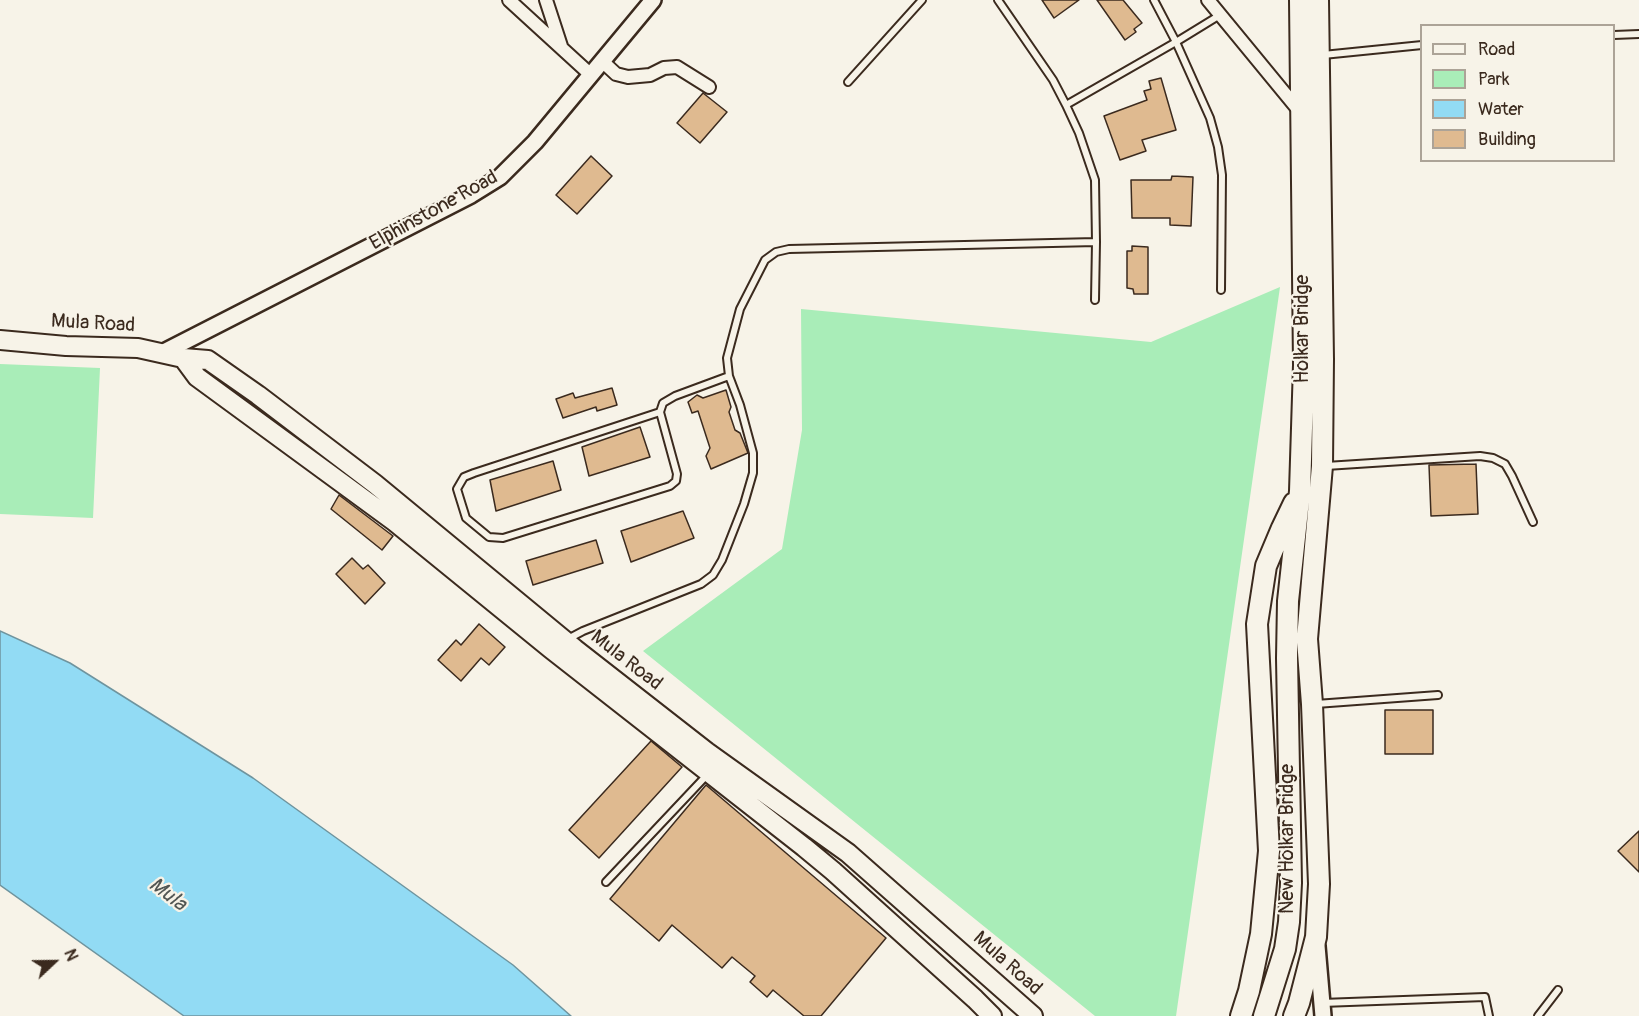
<!DOCTYPE html>
<html>
<head>
<meta charset="utf-8">
<style>
	body { margin:0 }
	#map { position:relative; width:1639px; height:1016px; overflow:hidden; background:#f7f3e8; font-family:Pangolin,sans-serif }
	canvas { display:block }
	.legend { position:absolute; left:1420px; top:24px; width:195px; height:138px; box-sizing:border-box; background:#f7f3e8; border:2px solid #aca397; margin:0; padding:8px 10px; list-style:none; font-size:18px; color:#3b2a1e }
	.legend li { display:flex; align-items:center; gap:12px; height:30px }
	.legend b { width:30px; border:2px solid #aca397 }
	.north { position:absolute; left:24px; top:932px; width:60px; height:60px; -webkit-text-stroke:4px #f7f3e8; paint-order:stroke; rotate:68deg; font-size:16px; font-weight:700; line-height:24px; text-align:center; color:#3b2a1e }
	.north::after { content:''; display:block; margin:auto; width:21px; height:27px; background:#3b2a1e; clip-path:polygon(50% 0,100% 100%,50% 72%,0 100%) }
</style>
</head>
<body>
<div id="map">
<canvas width="1639" height="1016"></canvas>
<ul class="legend">
<li><b style="height:8px;background:#f7f3e8"></b>Road</li>
<li><b style="height:16px;background:#a9edb8"></b>Park</li>
<li><b style="height:16px;background:#92dbf4"></b>Water</li>
<li><b style="height:16px;background:#dfba90"></b>Building</li>
</ul>
<div class="north">N</div>
</div>
<script>
const context = document.querySelector('canvas').getContext('2d');
context.lineJoin = 'round';
function fillPath(path, color) { context.fillStyle = color; context.fill(path, 'evenodd'); }
const poly = rows => new Path2D(rows.map(r => 'M' + r).join(''));
function trace(path, color, width, dash) { context.strokeStyle = color; context.lineWidth = width; context.lineCap = dash ? 'butt' : 'round'; context.setLineDash(dash || []); context.stroke(path); }
function drawText(font, color, halo, rows, align = 'center') {
  context.font = font + ' Pangolin,sans-serif'; context.lineWidth = 4.5; context.setLineDash([]); context.textBaseline = 'middle'; context.strokeStyle = halo; context.fillStyle = color; for (const [text, x, y, turn = 0] of rows) {
    context.save(); context.translate(x, y); context.rotate((+turn || 0) * Math.PI / 180); context.textAlign = isNaN(turn) ? turn : align; if (halo) context.strokeText(text, 0, 0); context.fillText(text, 0, 0); context.restore();
  }
}
const green = poly([
	[1280,287,1176,1016,1095,1016,643,651,782,549,802,430,801,309,1151,342],
	[0,364,100,368,93,518,0,514]
]);
const water = poly([
	[0,631,70,663,253,778,513,965,571,1016,184,1016,0,885,0,631]
]);
const building = poly([
	[1042,0,1079,0,1054,18,1042,0],
	[1097,0,1123,0,1142,23,1134,29,1136,32,1125,40,1097,0],
	[1161,78,1176,130,1142,140,1146,151,1120,160,1104,116,1147,100,1144,91,1151,89,1149,81,1161,78],
	[703,93,727,112,700,143,677,123,703,93],
	[591,156,612,176,577,214,556,195,591,156],
	[1172,176,1193,177,1191,226,1170,225,1170,218,1132,218,1131,180,1171,180,1172,176],
	[1132,246,1148,247,1148,294,1134,294,1133,289,1127,288,1127,251,1132,251,1132,246],
	[612,388,617,405,597,411,596,407,563,418,556,399,573,393,575,398,612,388],
	[726,390,731,407,729,412,735,430,740,433,748,453,711,469,706,456,710,448,698,411,692,413,688,402,697,395,703,398,726,390],
	[640,427,650,457,589,476,582,447,640,427],
	[553,461,561,490,496,511,490,480,553,461],
	[1476,464,1478,514,1431,516,1429,465,1476,464],
	[339,495,393,536,382,550,331,509,339,495],
	[683,511,694,538,631,562,621,531,683,511],
	[596,540,603,563,533,585,526,561,596,540],
	[352,558,363,569,368,565,385,583,365,604,336,574,352,558],
	[479,624,505,647,489,665,481,658,461,681,438,660,456,640,461,645,479,624],
	[1385,710,1433,710,1433,754,1385,754,1385,710],
	[651,741,682,767,599,858,569,830,651,741],
	[706,785,886,938,821,1016,804,1016,773,990,767,997,750,982,755,976,732,957,722,968,672,925,659,941,610,899,706,785],
	[1639,831,1639,872,1618,851,1639,831]
]);
const service = poly([
	[998,0,1053,80,1066,105,1176,42,1220,15],
	[1154,0,1176,42,1210,118,1218,147,1222,175,1221,290],
	[1614,35,1639,34],
	[1323,55,1422,45],
	[848,82,922,0],
	[1095,300,1096,242],
	[660,412,474,473,464,477,457,489,466,518,489,537,503,538,670,486,676,481,677,474,660,412,663,403,675,396,729,376],
	[1326,466,1480,456,1493,458,1505,464,1512,476,1533,522],
	[566,640,583,631,701,584,713,575,722,560,744,504,753,473,753,453,740,405,729,376,727,358,740,309,765,260,776,252,789,249,1096,242,1095,180,1079,133,1066,105],
	[1316,704,1438,695],
	[606,882,707,775],
	[1322,1003,1485,997,1489,1016],
	[1538,1016,1558,990]
]);
const minor = poly([
	[509,0,591,75],
	[546,0,561,46],
	[1208,0,1301,113],
	[602,61,616,74,628,77,650,75,664,68,677,67,709,87]
]);
const tertiary = poly([
	[162,353,471,195,500,177,535,142,653,0],
	[1317,946,1323,1016]
]);
const secondary = poly([
	[0,340,66,346,138,348,183,358,208,360,258,395,375,484,575,649,707,752,848,853,1033,1016],
	[183,358,197,377,395,522,551,649,804,847,833,871,975,999,992,1016]
]);
const primary = poly([
	[1241,1016,1249,991,1261,934,1269,851,1257,624,1266,566,1282,528,1294,503],
	[1264,1016,1285,949,1289,922,1291,883,1287,658,1288,601,1300,491,1304,365,1300,0],
	[1294,1016,1299,1003,1316,937,1319,884,1312,704,1307,639,1322,466,1323,359,1318,0]
]);
const streetNames = [
	["Elphinstone Road",434,211,-29],
	["Mula Road",93,324,3],
	["Holkar Bridge",1303,329,-90],
	["Mula Road",626,661,38],
	["New Holkar Bridge",1288,839,-90],
	["Mula Road",1007,964,42]
];
const waterNames = [
	["Mula",167,895,37]
];
fillPath(green, '#a9edb8');
fillPath(water, '#92dbf4');
trace(water, '#6f949e', 1.5);
fillPath(building, '#dfba90');
trace(building, '#3b2a1e', 1.5);
trace(service, '#3b2a1e', 10);
trace(minor, '#3b2a1e', 16);
trace(tertiary, '#3b2a1e', 20);
trace(secondary, '#3b2a1e', 22);
trace(primary, '#3b2a1e', 24);
trace(service, '#f7f3e8', 6);
trace(minor, '#f7f3e8', 12);
trace(tertiary, '#f7f3e8', 15);
trace(secondary, '#f7f3e8', 18);
trace(primary, '#f7f3e8', 20);
drawText('20px', '#3b2a1e', '#f7f3e8', streetNames);
drawText('italic 21px', '#515654', '#f7f3e8', waterNames);
</script>
</body>
</html>
